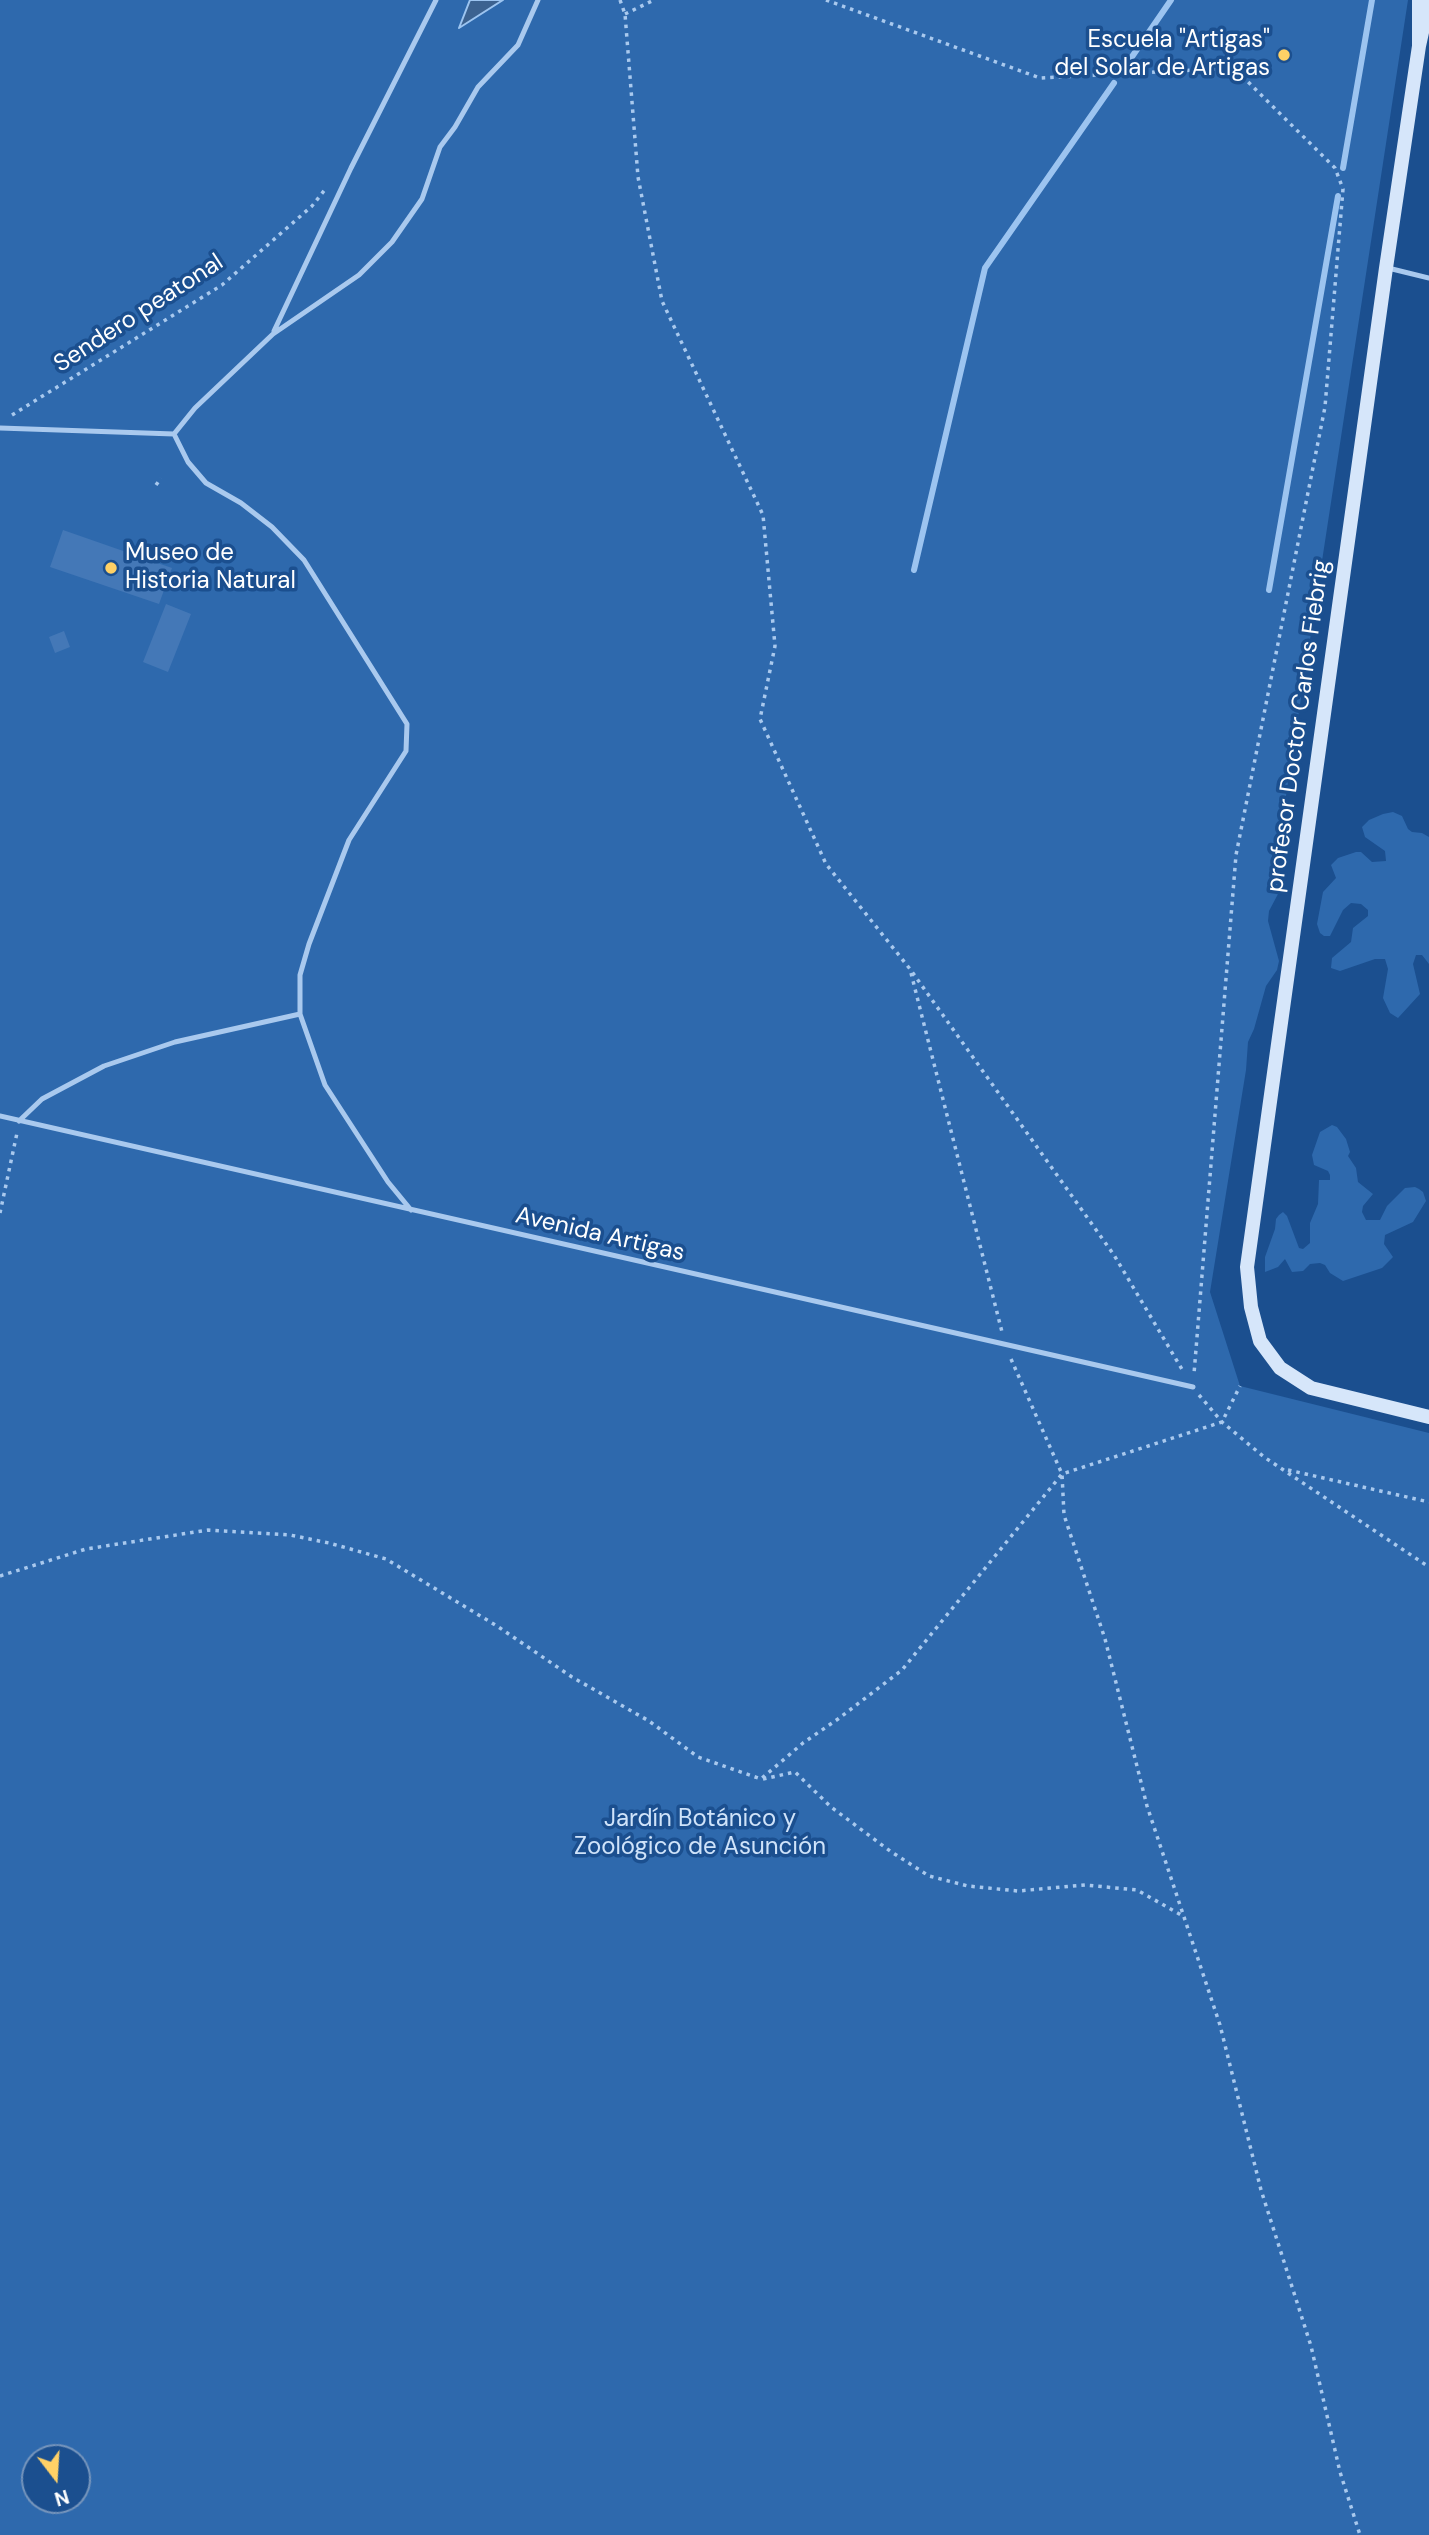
<!DOCTYPE html>
<html>
<head>
<meta charset="utf-8">
<style>
	body { margin:0 }
	#map { position:relative; width:1429px; height:2535px; overflow:hidden; background:#1b4f8f; font-family:"DM Sans",sans-serif }
	canvas { display:block }
	.north { position:absolute; left:21px; top:2444px; width:70px; height:70px; box-sizing:border-box; background:#1b4f8f; border:2px solid #7695bc; border-radius:50%; rotate:163deg; font-size:19px; font-weight:700; line-height:28px; text-align:center; color:#fff }
	.north::after { content:''; display:block; margin:auto; width:24px; height:32px; background:#ffd166; clip-path:polygon(50% 0,100% 100%,50% 72%,0 100%) }
</style>
</head>
<body>
<div id="map">
<canvas width="1429" height="2535"></canvas>
<div class="north">N</div>
</div>
<script>
const context = document.querySelector('canvas').getContext('2d');
context.lineJoin = 'round';
function fillPath(path, color) { context.fillStyle = color; context.fill(path, 'evenodd'); }
const poly = rows => new Path2D(rows.map(r => 'M' + r).join(''));
function trace(path, color, width, dash) { context.strokeStyle = color; context.lineWidth = width; context.lineCap = dash ? 'butt' : 'round'; context.setLineDash(dash || []); context.stroke(path); }
function drawText(font, color, halo, rows, align = 'center') {
  context.font = font + ' "DM Sans",sans-serif'; context.lineWidth = 7; context.setLineDash([]); context.textBaseline = 'middle'; context.strokeStyle = halo; context.fillStyle = color; for (const [text, x, y, turn = 0] of rows) {
    context.save(); context.translate(x, y); context.rotate((+turn || 0) * Math.PI / 180); context.textAlign = isNaN(turn) ? turn : align; if (halo) context.strokeText(text, 0, 0); context.fillText(text, 0, 0); context.restore();
  }
}
const green = poly([
	[0,0,1408,0,1280,835,1281,851,1277,873,1278,894,1269,911,1268,921,1279,961,1277,970,1266,986,1254,1029,1248,1042,1246,1070,1210,1292,1240,1386,1429,1433,1429,2535,0,2535],
	[35,2458,77,2458,77,2500,35,2500],
	[1393,812,1402,816,1408,829,1412,832,1422,833,1429,837,1429,964,1422,955,1416,955,1413,964,1420,994,1398,1018,1390,1013,1383,998,1388,969,1385,959,1375,959,1340,971,1331,968,1332,958,1351,942,1353,928,1368,916,1368,910,1361,904,1351,903,1343,910,1330,936,1324,936,1320,933,1317,924,1323,892,1336,878,1331,865,1338,858,1356,852,1361,852,1372,862,1386,861,1385,851,1365,837,1362,827,1369,820,1383,814],
	[1332,1125,1337,1127,1346,1139,1350,1152,1348,1156,1356,1168,1358,1182,1373,1194,1363,1206,1362,1212,1366,1220,1380,1220,1387,1206,1405,1188,1415,1187,1419,1189,1423,1192,1426,1201,1413,1222,1385,1235,1384,1244,1393,1257,1382,1268,1343,1281,1330,1273,1325,1265,1320,1263,1310,1264,1303,1271,1292,1272,1285,1259,1278,1267,1265,1272,1265,1257,1275,1229,1276,1219,1279,1215,1283,1212,1287,1216,1299,1248,1303,1249,1310,1243,1310,1223,1318,1204,1319,1180,1330,1180,1330,1175,1328,1171,1314,1165,1312,1155,1320,1132]
]);
const water = poly([
	[470,0,503,0,459,28,470,0]
]);
const stream = poly([
	[1127,64,1171,0],
	[1343,168,1372,0],
	[914,570,985,268,1114,83],
	[1269,590,1338,196]
]);
const building = poly([
	[63,530,172,568,159,604,50,567],
	[166,604,191,614,168,672,143,662],
	[64,631,70,647,55,653,49,637]
]);
const path = poly([
	[620,0,625,14,638,177,662,301,763,515,775,646,760,719,826,864,910,969,1114,1255,1183,1371],
	[826,0,1040,78,1234,68,1335,168,1343,189,1325,407,1236,855,1194,1374],
	[625,14,654,0],
	[12,415,222,285,312,206,327,187],
	[156,485,161,478],
	[911,973,1002,1332],
	[0,1213,17,1133],
	[1011,1359,1062,1474,1064,1515,1105,1639,1147,1806,1220,2025,1261,2190,1311,2346,1340,2472,1360,2535],
	[1199,1395,1222,1422,1264,1457,1429,1567],
	[1288,1470,1429,1502],
	[0,1576,86,1549,208,1530,290,1535,329,1543,386,1559,497,1626,572,1677,649,1721,698,1757,761,1779,803,1743,838,1719,902,1670,1062,1474,1222,1422,1240,1386],
	[763,1779,795,1772,831,1807,890,1851,929,1876,968,1886,1018,1891,1085,1885,1137,1890,1183,1916]
]);
const lane = poly([
	[1388,268,1429,278],
	[274,331,351,168,436,0],
	[0,428,174,434],
	[174,434,188,462,206,483,241,503,272,527,304,560,407,724,406,751,349,840,309,944,300,975,300,1014,325,1085,388,1182,411,1210],
	[174,434,195,408,273,334,359,275,392,242,422,199,440,147,455,127,478,87,518,45,538,0],
	[0,1116,1193,1387],
	[19,1121,42,1099,104,1066,175,1042,300,1014]
]);
const secondary = poly([
	[1419,0,1419,46,1429,0],
	[1419,46,1386,268,1247,1267,1251,1307,1260,1341,1280,1368,1311,1388,1429,1417]
]);
const markers = [
	[1284,55,7,"#ffd166"],
	[111,568,7,"#ffd166"]
];
const poiNames = [
	["Escuela \"Artigas\"",1270,41],
	["del Solar de Artigas",1270,69],
	["Museo de",125,554,"left"],
	["Historia Natural",125,582,"left"]
];
const streetNames = [
	["Sendero peatonal",139,314,-33],
	["profesor Doctor Carlos Fiebrig",1299,726,-82],
	["Avenida Artigas",600,1235,13]
];
const parkNames = [
	["Jardín Botánico y",700,1820],
	["Zoológico de Asunción",700,1848]
];
fillPath(green, '#2e69ad');
fillPath(water, '#3c6290');
trace(water, '#9cc4f0', 2);
trace(stream, '#9cc4f0', 6);
fillPath(building, '#4478b7');
trace(path, '#a9c9ee', 3.5, [3.5, 5]);
trace(lane, '#a9c9ee', 5);
trace(secondary, '#d6e6fa', 14);
for (const [x, y, r, color] of markers) { const dot = new Path2D(); dot.arc(x, y, r, 0, 2 * Math.PI); context.fillStyle = color; context.fill(dot); trace(dot, '#1b4f8f', 2.5); }
drawText('24px', '#fff', '#1b4f8f', poiNames, 'right');
drawText('24px', '#fff', '#1b4f8f', streetNames);
drawText('24px', '#cfe3fa', '#1b4f8f', parkNames);
</script>
</body>
</html>
